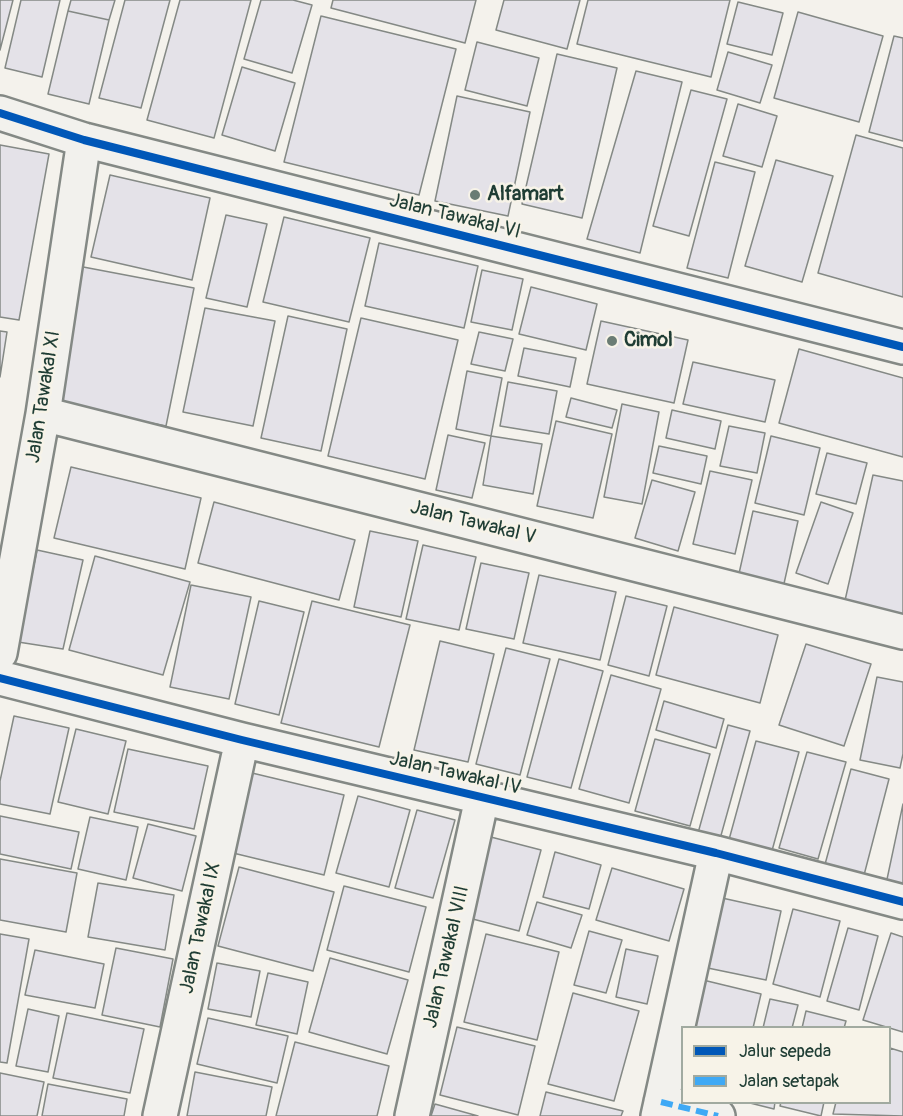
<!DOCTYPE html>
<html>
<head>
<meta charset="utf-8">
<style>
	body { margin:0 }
	#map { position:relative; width:903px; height:1116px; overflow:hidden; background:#f4f2ec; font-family:Pangolin,sans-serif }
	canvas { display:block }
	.legend { position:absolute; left:681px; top:1026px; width:210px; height:78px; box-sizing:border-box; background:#f7f3e8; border:2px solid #a1aaa0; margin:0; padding:8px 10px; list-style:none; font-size:18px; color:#1f3d34 }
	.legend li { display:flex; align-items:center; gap:12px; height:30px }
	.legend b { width:30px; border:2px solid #a1aaa0 }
</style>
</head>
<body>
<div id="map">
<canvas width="903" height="1116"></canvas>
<ul class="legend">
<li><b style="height:8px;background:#0057b8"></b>Jalur sepeda</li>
<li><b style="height:8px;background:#3fa9f5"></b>Jalan setapak</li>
</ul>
</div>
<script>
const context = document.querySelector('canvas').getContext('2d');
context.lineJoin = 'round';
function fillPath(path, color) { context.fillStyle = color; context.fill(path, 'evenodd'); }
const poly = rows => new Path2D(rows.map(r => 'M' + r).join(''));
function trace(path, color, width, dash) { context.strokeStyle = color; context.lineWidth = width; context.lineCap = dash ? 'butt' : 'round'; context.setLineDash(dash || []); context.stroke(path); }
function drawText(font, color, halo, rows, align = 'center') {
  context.font = font + ' Pangolin,sans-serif'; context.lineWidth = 5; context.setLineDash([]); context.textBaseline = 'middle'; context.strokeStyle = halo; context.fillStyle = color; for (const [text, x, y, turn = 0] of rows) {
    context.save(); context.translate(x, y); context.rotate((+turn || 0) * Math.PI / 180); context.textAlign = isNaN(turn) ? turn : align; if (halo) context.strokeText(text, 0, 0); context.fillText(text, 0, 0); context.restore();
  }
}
const building = poly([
	[0,0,13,0,0,50,0,0],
	[21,0,60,0,42,77,5,68,21,0],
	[71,0,115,0,109,20,68,11,71,0],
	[125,0,170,0,141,108,99,98,125,0],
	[180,0,251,0,214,138,147,120,180,0],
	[261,0,293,0,312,5,292,73,244,59,261,0],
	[333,0,476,0,465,43,331,8,333,0],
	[504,0,580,0,567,49,496,30,504,0],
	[588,0,730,0,711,77,577,44,588,0],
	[738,2,783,13,772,55,727,44,738,2],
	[68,11,109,20,89,104,48,94,68,11],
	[798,12,883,36,859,122,774,98,798,12],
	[321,16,456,49,419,195,284,162,321,16],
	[894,36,903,38,903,141,869,132,894,36],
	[477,42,539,58,527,106,465,90,477,42],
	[728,52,772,65,760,103,717,90,728,52],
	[557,54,617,68,582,218,522,204,557,54],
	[242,67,295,83,275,151,222,135,242,67],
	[636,71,682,82,640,253,587,239,636,71],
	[691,90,727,99,689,236,653,226,691,90],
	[457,96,530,112,508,216,435,201,457,96],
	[738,104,777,116,762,167,723,156,738,104],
	[856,135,903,148,903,297,818,273,856,135],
	[0,145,49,154,19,320,0,317,0,145],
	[776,160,833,176,802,282,745,266,776,160],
	[715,162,755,172,728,278,687,268,715,162],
	[110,175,210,198,192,280,91,257,110,175],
	[226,215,267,224,247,307,206,298,226,215],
	[284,217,370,238,349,322,263,302,284,217],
	[379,243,478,266,464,328,365,306,379,243],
	[78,266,194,288,166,426,51,403,78,266],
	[482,270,523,279,512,330,471,322,482,270],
	[531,287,597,304,586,350,519,334,531,287],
	[205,308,275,321,253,426,183,412,205,308],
	[288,316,347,329,321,451,261,438,288,316],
	[361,318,458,340,425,479,328,456,361,318],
	[601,321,688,340,674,403,587,384,601,321],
	[0,331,7,332,0,377,0,331],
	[479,332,513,339,505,371,471,364,479,332],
	[524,348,576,358,570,387,518,376,524,348],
	[799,349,903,378,903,457,779,423,799,349],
	[693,362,775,380,765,422,683,404,693,362],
	[467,371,502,378,491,436,456,429,467,371],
	[508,382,557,391,549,434,500,426,508,382],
	[571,398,617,410,612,428,566,417,571,398],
	[622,404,659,412,642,504,604,497,622,404],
	[672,410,721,421,715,449,666,438,672,410],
	[556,421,612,434,593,518,537,506,556,421],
	[729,426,765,433,757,473,720,466,729,426],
	[448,435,485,443,472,498,436,490,448,435],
	[491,436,542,444,533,494,483,485,491,436],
	[771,436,820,448,804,515,755,503,771,436],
	[659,446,707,456,701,484,653,473,659,446],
	[827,453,867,463,856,504,816,494,827,453],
	[71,467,201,498,185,569,54,538,71,467],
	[710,471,752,480,735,554,693,544,710,471],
	[873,475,903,481,903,618,844,605,873,475],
	[652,480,695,492,678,551,635,538,652,480],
	[214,502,355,540,339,600,198,563,214,502],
	[821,502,853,513,828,584,796,573,821,502],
	[753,511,798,521,783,588,738,578,753,511],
	[370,531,418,541,401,617,354,607,370,531],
	[423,545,476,557,459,630,406,619,423,545],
	[37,550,83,560,63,649,18,642,37,550],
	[95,556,190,582,163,675,69,650,95,556],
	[481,563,529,573,514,639,466,629,481,563],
	[539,575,616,592,600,660,523,643,539,575],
	[191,585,251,597,229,699,170,687,191,585],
	[626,596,667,606,649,676,608,665,626,596],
	[259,601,304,612,279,715,235,704,259,601],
	[312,601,410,625,379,747,281,723,312,601],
	[674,607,778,635,760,703,656,675,674,607],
	[440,641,494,654,468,762,414,750,440,641],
	[806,644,871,664,844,746,779,725,806,644],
	[506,648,550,659,520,775,476,764,506,648],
	[559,659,603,671,571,788,527,777,559,659],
	[611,675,661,689,629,803,579,789,611,675],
	[877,677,903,682,903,754,900,768,860,760,877,677],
	[664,701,724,719,716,748,656,730,664,701],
	[14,716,69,728,50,814,0,804,0,781,14,716],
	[728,725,750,731,720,839,698,833,728,725],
	[76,729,126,741,108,814,58,802,76,729],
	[655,739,710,754,690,826,635,811,655,739],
	[756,741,799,752,770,858,727,847,756,741],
	[128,749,208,766,194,829,114,812,128,749],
	[807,752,846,762,818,859,779,848,807,752],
	[851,769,889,779,863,879,824,868,851,769],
	[252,773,344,795,324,875,233,853,252,773],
	[358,796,410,810,389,887,336,873,358,796],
	[903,804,903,887,886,884,903,804],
	[417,810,455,820,433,898,395,888,417,810],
	[0,816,79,832,71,869,0,854,0,816],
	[90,817,138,827,126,880,78,869,90,817],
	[148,824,196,836,182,891,133,878,148,824],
	[487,836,541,850,519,931,465,917,487,836],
	[555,852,601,865,589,909,543,897,555,852],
	[0,859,77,873,66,932,0,920,0,859],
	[239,867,334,892,313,971,218,946,239,867],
	[612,868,684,889,669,941,596,920,612,868],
	[98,883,174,895,165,950,88,937,98,883],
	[344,886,426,907,409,972,327,950,344,886],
	[713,896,781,911,766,980,698,966,713,896],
	[537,902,582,915,571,948,527,935,537,902],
	[793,909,840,921,820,997,773,984,793,909],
	[848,928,878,936,859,1010,827,1001,848,928],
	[589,931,622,940,606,993,574,985,589,931],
	[891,933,903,937,903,1032,863,1020,891,933],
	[0,934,29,939,7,1063,0,1062,0,934],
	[486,934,559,952,537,1040,464,1022,486,934],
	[116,948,173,959,160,1027,102,1015,116,948],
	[626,949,658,956,647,1004,616,997,626,949],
	[35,950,104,964,95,1008,25,995,35,950],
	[330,958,408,980,387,1054,309,1032,330,958],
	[217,963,260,971,251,1017,208,1009,217,963],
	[268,973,308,982,297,1034,256,1025,268,973],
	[703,980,761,994,753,1028,692,1028,703,980],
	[573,993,639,1011,614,1101,548,1084,573,993],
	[770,999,798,1005,792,1028,763,1028,770,999],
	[28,1009,59,1016,48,1072,16,1066,28,1009],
	[806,1011,846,1021,844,1028,802,1028,806,1011],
	[67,1013,144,1029,130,1093,53,1078,67,1013],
	[208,1018,288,1036,277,1083,197,1064,208,1018],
	[457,1027,535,1046,518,1115,440,1095,457,1027],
	[295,1042,389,1066,377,1116,276,1116,295,1042],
	[890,1048,903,1052,903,1116,833,1114,836,1102,890,1102,890,1048],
	[195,1072,272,1087,266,1116,187,1116,195,1072],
	[0,1073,44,1082,37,1116,0,1116,0,1073],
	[48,1084,127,1099,124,1116,42,1116,48,1084],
	[546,1092,623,1111,621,1116,540,1116,546,1092],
	[746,1102,775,1102,774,1109,746,1102],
	[781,1102,824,1102,821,1116,780,1106,781,1102],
	[435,1104,478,1116,431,1116,435,1104]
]);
const minor = poly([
	[0,113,84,140,903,347],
	[43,414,903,632],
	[0,653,43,414,84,140],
	[0,678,242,740,716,853,903,902],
	[661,1102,718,1116],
	[160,1116,242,740],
	[412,1116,482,798],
	[658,1116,716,853]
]);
const quiet = poly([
	[661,1102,718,1116]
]);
const cycleway = poly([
	[0,113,84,140,903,347],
	[0,678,242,740,716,853,903,902]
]);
const markers = [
	[475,195,6,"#6a7c74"],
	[612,341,6,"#6a7c74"]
];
const poiNames = [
	["Alfamart",487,195],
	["Cimol",624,341]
];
const streetNames = [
	["Jalan Tawakal VI",455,217,14],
	["Jalan Tawakal XI",44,397,-81],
	["Jalan Tawakal V",473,523,14],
	["Jalan Tawakal IV",455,774,13],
	["Jalan Tawakal IX",201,928,-78],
	["Jalan Tawakal VIII",447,957,-77]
];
fillPath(building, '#e4e2e8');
trace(building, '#848985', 1.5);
trace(minor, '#848985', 38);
trace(minor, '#f2f1ed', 33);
trace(quiet, '#3fa9f5', 6, [12, 6]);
trace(cycleway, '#0057b8', 8);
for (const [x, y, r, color] of markers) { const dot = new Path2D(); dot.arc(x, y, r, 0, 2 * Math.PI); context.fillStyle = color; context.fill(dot); trace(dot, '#f7f3e8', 2); }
drawText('bold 20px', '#1f3d34', '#f7f3e8', poiNames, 'left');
drawText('20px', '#1f3d34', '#f7f3e8', streetNames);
</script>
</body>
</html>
